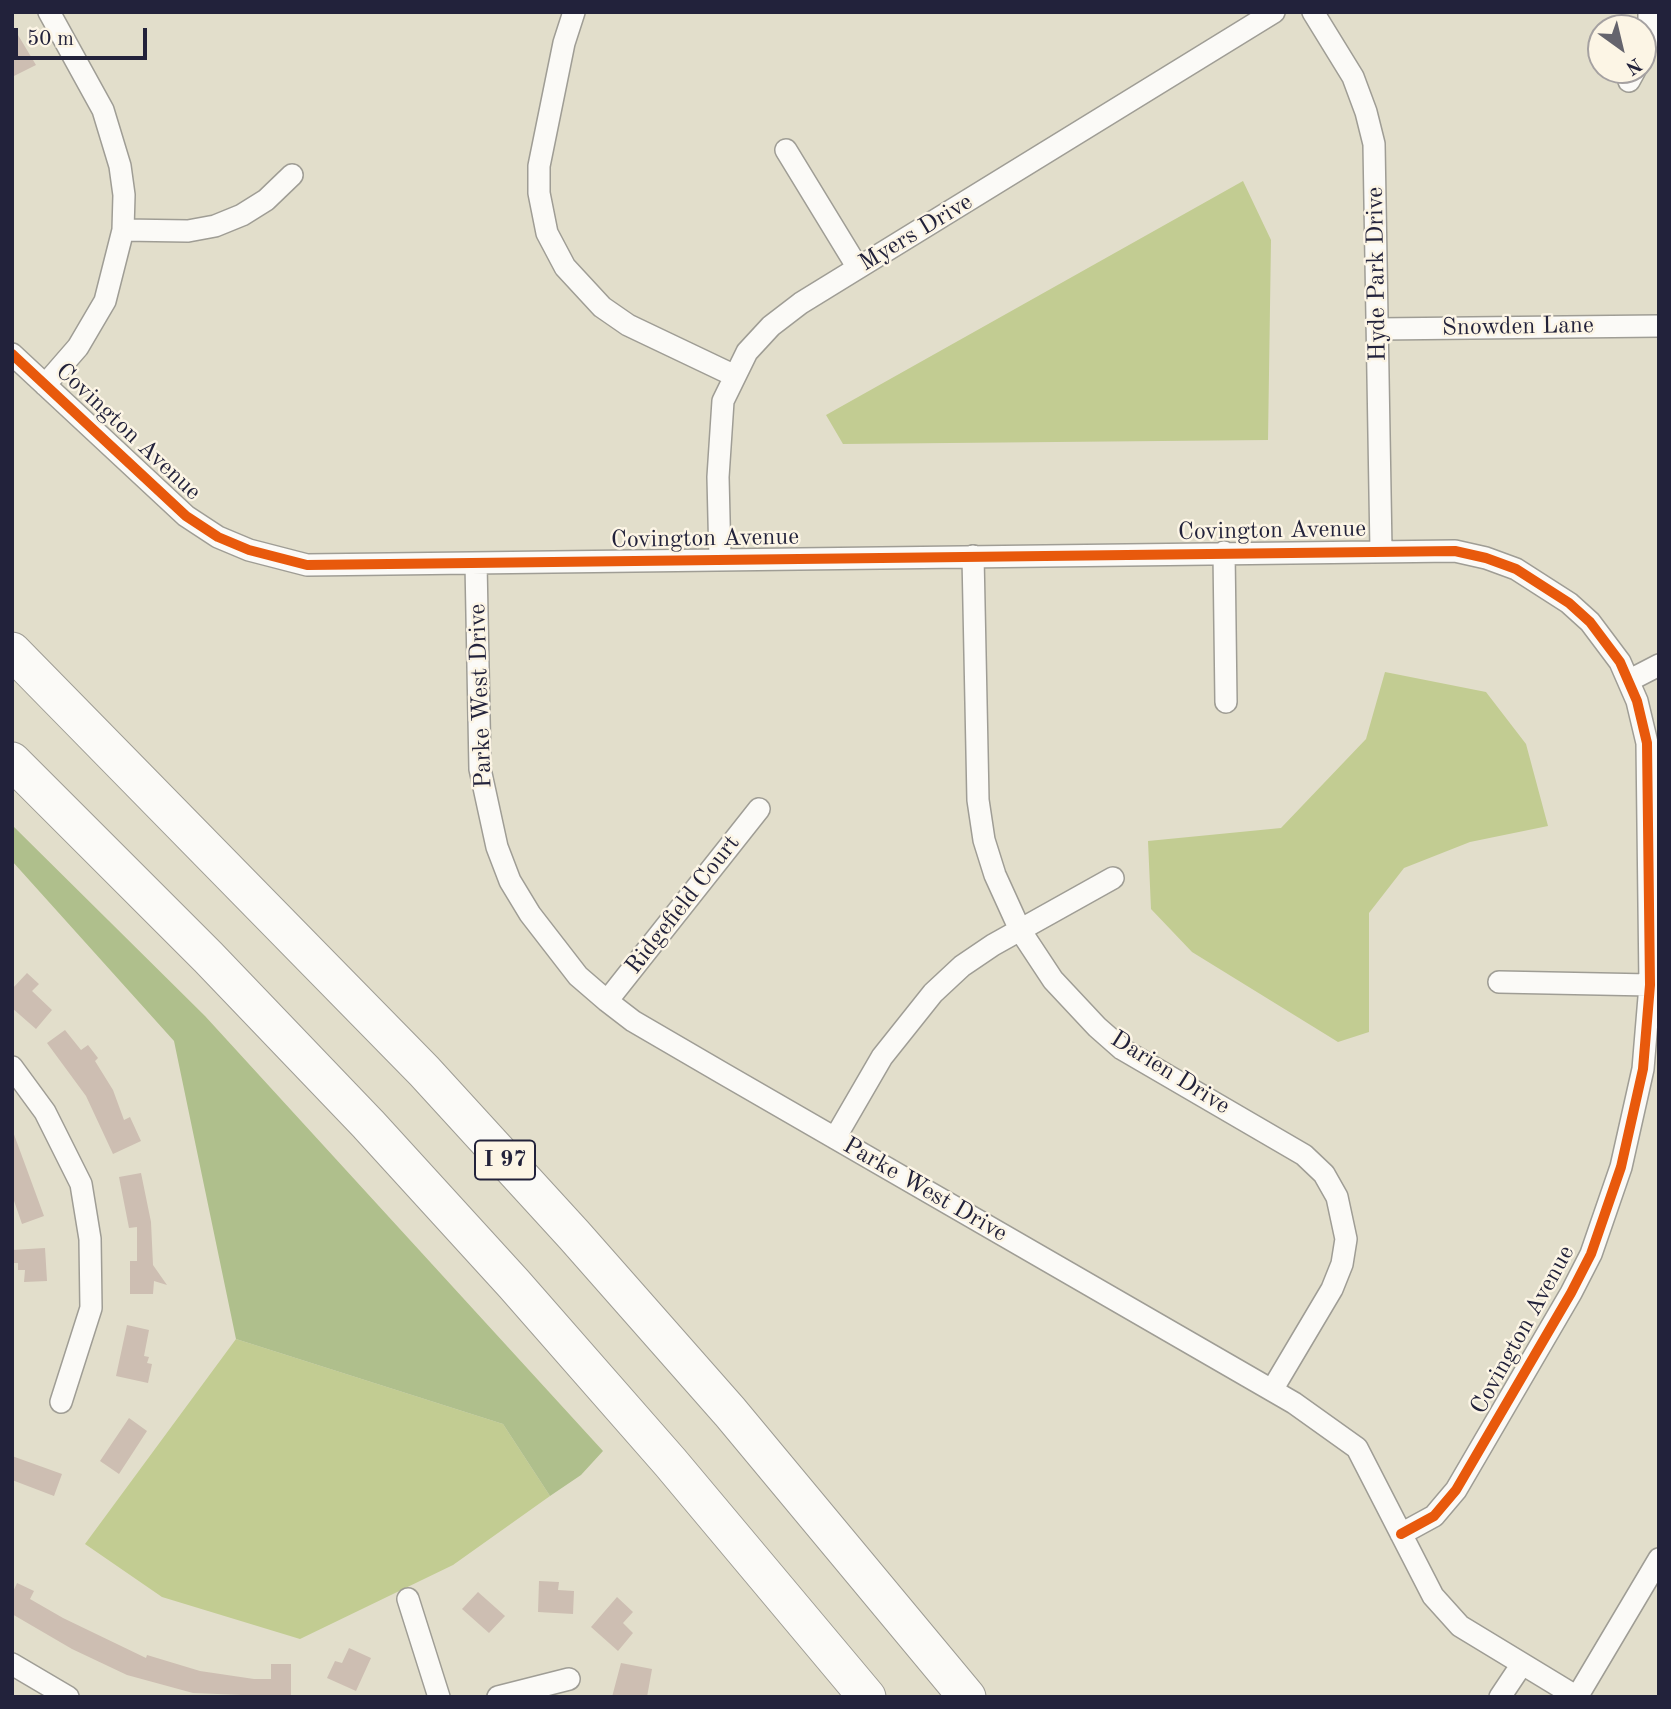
<!DOCTYPE html>
<html>
<head>
<meta charset="utf-8">
<style>
	body { margin:0 }
	#map { position:relative; width:1671px; height:1709px; overflow:hidden; background:#e2decb; font-family:"Old Standard TT",serif }
	canvas { display:block }
	.frame { position:absolute; inset:0; border:14px solid #22223b; pointer-events:none }
	.north { position:absolute; left:1587px; top:14px; width:70px; height:70px; box-sizing:border-box; background:#fcf5e5; border:2px solid #a5a1a1; border-radius:50%; rotate:146deg; font-size:19px; font-weight:700; line-height:28px; text-align:center; color:#22223b }
	.north::after { content:''; display:block; margin:auto; width:24px; height:32px; background:#65646d; clip-path:polygon(50% 0,100% 100%,50% 72%,0 100%) }
	.scale { position:absolute; left:14px; top:28px; width:133px; height:32px; box-sizing:border-box; border:4px solid #22223b; border-top:0; padding-left:9px; font-size:21px; line-height:24px; white-space:nowrap; color:#22223b; -webkit-text-stroke:5px #fcf5e5; paint-order:stroke }
</style>
</head>
<body>
<div id="map">
<canvas width="1671" height="1709"></canvas>
<div class="frame"></div>
<div class="north">N</div>
<div class="scale">50 m</div>
</div>
<script>
const context = document.querySelector('canvas').getContext('2d');
context.lineJoin = 'round';
function fillPath(path, color) { context.fillStyle = color; context.fill(path, 'evenodd'); }
const poly = rows => new Path2D(rows.map(r => 'M' + r).join(''));
function trace(path, color, width, dash) { context.strokeStyle = color; context.lineWidth = width; context.lineCap = dash ? 'butt' : 'round'; context.setLineDash(dash || []); context.stroke(path); }
function drawText(font, color, halo, rows, align = 'center') {
  context.font = font + ' "Old Standard TT",serif'; context.lineWidth = 5; context.setLineDash([]); context.textBaseline = 'middle'; context.strokeStyle = halo; context.fillStyle = color; for (const [text, x, y, turn = 0] of rows) {
    context.save(); context.translate(x, y); context.rotate((+turn || 0) * Math.PI / 180); context.textAlign = isNaN(turn) ? turn : align; if (halo) context.strokeText(text, 0, 0); context.fillText(text, 0, 0); context.restore();
  }
}
const green = poly([
	[1243,181,1271,240,1268,440,843,444,826,415],
	[1385,672,1486,692,1526,744,1548,826,1470,842,1404,868,1369,913,1369,1032,1338,1042,1192,952,1151,909,1148,841,1281,828,1366,739],
	[236,1339,503,1424,550,1496,453,1565,300,1639,162,1597,85,1544]
]);
const forest = poly([
	[12,825,205,1016,603,1451,581,1475,550,1496,503,1424,236,1339,174,1041,12,861]
]);
const building = poly([
	[12,25,36,65,12,77],
	[27,973,39,984,32,991,52,1010,36,1029,12,1008,12,989],
	[65,1030,81,1050,88,1045,98,1058,95,1061,113,1090,124,1120,130,1117,141,1141,113,1154,86,1096,47,1043],
	[12,1129,44,1216,22,1224,12,1195],
	[141,1173,151,1222,153,1265,167,1285,154,1281,153,1294,130,1294,130,1261,137,1261,137,1227,129,1228,119,1177],
	[45,1248,47,1281,24,1282,25,1270,18,1270,18,1263,12,1263,12,1250],
	[127,1325,149,1330,144,1356,149,1357,147,1363,152,1364,148,1383,116,1376],
	[129,1418,147,1431,119,1474,100,1461],
	[12,1456,62,1474,54,1496,12,1480],
	[539,1581,559,1582,558,1590,574,1591,573,1614,538,1612],
	[17,1583,34,1591,30,1599,63,1618,146,1658,147,1655,200,1671,254,1679,271,1679,271,1664,291,1664,291,1697,193,1693,127,1675,72,1649,12,1614,12,1594],
	[478,1592,505,1616,489,1633,462,1609],
	[617,1597,633,1612,623,1623,633,1633,618,1651,591,1627],
	[349,1648,371,1658,356,1691,327,1678,335,1661,342,1663],
	[621,1663,652,1669,647,1697,612,1697]
]);
const minor = poly([
	[574,12,564,43,539,166,539,193,547,233,565,267,602,307,628,325,733,375],
	[1313,12,1353,77,1366,112,1374,144,1381,550],
	[1643,55,1649,36,1649,12],
	[1629,81,1635,70],
	[786,150,858,268],
	[123,230,188,231,215,226,242,215,266,200,292,175],
	[1378,329,1659,326],
	[12,354,186,516,218,537,249,550,307,565,1455,551,1486,558,1516,569,1569,603,1590,622,1620,662,1637,701,1647,743,1650,985,1643,1069,1621,1167,1591,1254,1571,1293,1456,1490,1434,1516,1401,1534],
	[45,385,78,347,105,301,123,230,124,195,120,166,103,110,49,12],
	[1224,552,1226,702],
	[973,556,978,800,984,840,995,875,1020,930,1053,980,1097,1027,1122,1049,1304,1155,1324,1174,1337,1197,1346,1239,1342,1264,1332,1289,1272,1390],
	[720,560,718,477,723,401,747,352,771,326,801,303,1274,12],
	[476,563,480,769,497,847,510,881,530,914,578,976,607,1001,633,1021,724,1074,1294,1403,1357,1448,1433,1596,1460,1626,1577,1697,1659,1559],
	[1630,680,1659,665],
	[1499,982,1650,985],
	[607,1001,759,809],
	[12,1067,45,1112,81,1184,90,1239,91,1308,61,1402],
	[835,1138,882,1057,933,993,962,966,993,945,1113,878],
	[408,1599,439,1697],
	[12,1664,68,1697],
	[498,1697,569,1679],
	[1500,1697,1522,1664]
]);
const motorway = poly([
	[12,651,424,1071,574,1235,730,1412,967,1697],
	[12,761,208,957,368,1124,514,1284,670,1462,867,1697]
]);
const cycleway = poly([
	[12,354,186,516,218,537,249,550,307,565,1455,551,1486,558,1516,569,1569,603,1590,622,1620,662,1637,701,1647,743,1650,985,1643,1069,1621,1167,1591,1254,1571,1293,1456,1490,1434,1516,1401,1534]
]);
const shields = [
	[505,1160,60]
];
const shieldNames = [
	["I 97",505,1160]
];
const streetNames = [
	["Myers Drive",916,233,-31],
	["Hyde Park Drive",1377,274,-91],
	["Snowden Lane",1518,327,-1],
	["Covington Avenue",128,432,43],
	["Covington Avenue",1272,531,-1],
	["Covington Avenue",705,539,-1],
	["Parke West Drive",481,696,-92],
	["Ridgefield Court",683,905,-52],
	["Darien Drive",1170,1073,32],
	["Parke West Drive",925,1190,30],
	["Covington Avenue",1523,1330,-61]
];
fillPath(green, '#c2cc92');
fillPath(forest, '#afbf8c');
fillPath(building, '#cdbeb2');
trace(minor, '#9f9d95', 24);
trace(motorway, '#9f9d95', 39);
trace(minor, '#fbfaf7', 21);
trace(motorway, '#fbfaf7', 37);
trace(cycleway, '#e8590c', 10);
for (const [x, y, w] of shields) { const box = new Path2D(); box.roundRect(x - w / 2, y - 19.5, w, 39, 5); context.fillStyle = '#fcf5e5'; context.fill(box); trace(box, '#22223b', 2); }
drawText('bold 23px', '#22223b', null, shieldNames);
drawText('24px', '#22223b', '#fcf5e5', streetNames);
</script>
</body>
</html>
